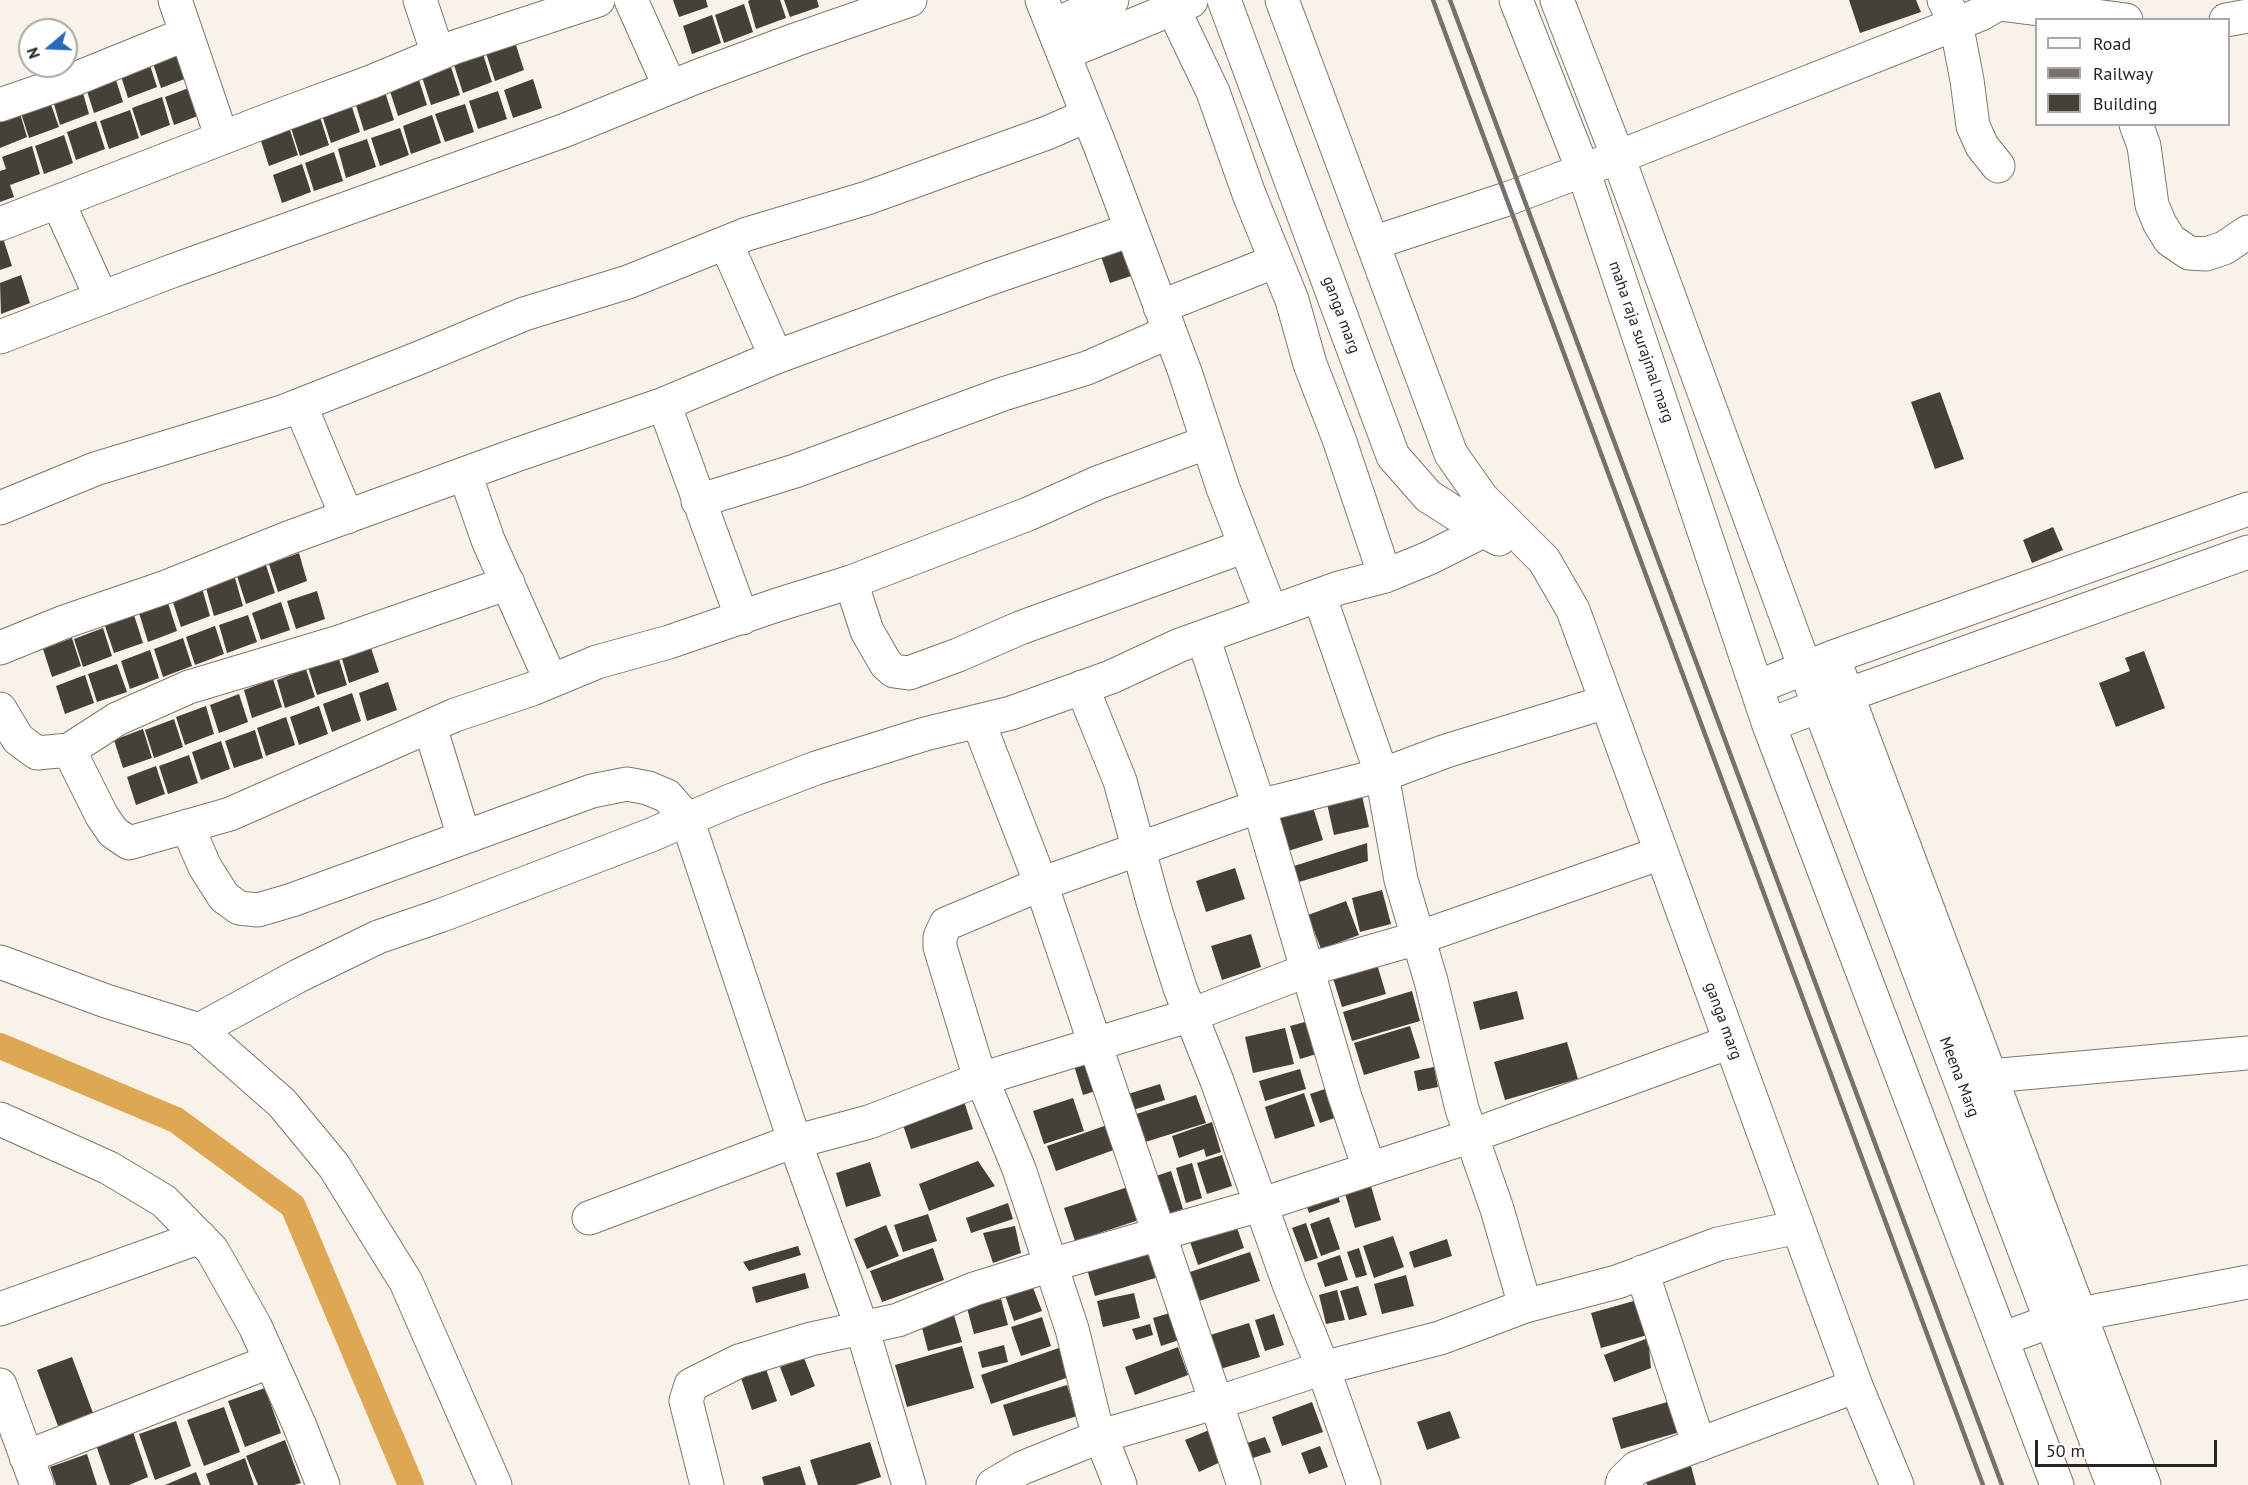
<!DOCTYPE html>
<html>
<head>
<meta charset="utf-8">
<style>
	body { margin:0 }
	#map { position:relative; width:2248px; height:1485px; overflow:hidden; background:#f9f2e8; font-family:"PT Sans",sans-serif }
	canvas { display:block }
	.legend { position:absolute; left:2035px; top:18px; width:195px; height:108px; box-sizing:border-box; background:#fff; border:2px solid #a9a8a6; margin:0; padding:8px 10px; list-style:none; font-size:18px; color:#272521 }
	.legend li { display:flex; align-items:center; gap:12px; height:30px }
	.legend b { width:30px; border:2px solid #a9a8a6 }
	.north { position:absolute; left:18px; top:18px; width:60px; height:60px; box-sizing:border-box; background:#fff; border:2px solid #a9a8a6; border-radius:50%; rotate:251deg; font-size:16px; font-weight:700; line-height:24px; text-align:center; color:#272521 }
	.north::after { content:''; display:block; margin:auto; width:21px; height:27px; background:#2669ba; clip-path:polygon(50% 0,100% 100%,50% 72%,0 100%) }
	.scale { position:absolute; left:2035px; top:1440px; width:182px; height:27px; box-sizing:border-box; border:3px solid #272521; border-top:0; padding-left:8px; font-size:18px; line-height:21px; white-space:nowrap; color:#272521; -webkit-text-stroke:4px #fff; paint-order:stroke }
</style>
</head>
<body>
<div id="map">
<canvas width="2248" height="1485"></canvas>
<ul class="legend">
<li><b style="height:8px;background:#fff"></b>Road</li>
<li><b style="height:8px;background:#76726b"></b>Railway</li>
<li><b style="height:16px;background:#454038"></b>Building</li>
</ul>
<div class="north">N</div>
<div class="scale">50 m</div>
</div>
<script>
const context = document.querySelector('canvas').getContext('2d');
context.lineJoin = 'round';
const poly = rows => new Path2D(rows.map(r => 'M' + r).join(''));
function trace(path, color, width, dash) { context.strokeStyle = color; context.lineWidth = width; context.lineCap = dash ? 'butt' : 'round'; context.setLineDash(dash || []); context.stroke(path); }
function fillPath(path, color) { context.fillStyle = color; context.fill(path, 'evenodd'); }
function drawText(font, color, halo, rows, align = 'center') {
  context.font = font + ' "PT Sans",sans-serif'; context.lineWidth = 6; context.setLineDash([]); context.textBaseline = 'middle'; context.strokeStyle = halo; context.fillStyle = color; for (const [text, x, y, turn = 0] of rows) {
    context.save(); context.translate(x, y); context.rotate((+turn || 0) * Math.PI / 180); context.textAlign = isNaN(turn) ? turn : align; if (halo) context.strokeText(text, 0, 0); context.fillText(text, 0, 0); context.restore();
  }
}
const canal = poly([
	[0,1046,176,1120,293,1206,411,1485]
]);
const building = poly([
	[673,0,706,0,708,7,679,17],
	[750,0,780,0,786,18,756,29,748,1],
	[784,0,817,0,819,7,790,17],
	[1849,0,1916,0,1921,12,1860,33],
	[744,4,753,32,724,43,715,15],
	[712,15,721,43,692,54,683,26],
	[515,42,524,70,495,81,486,53],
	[181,49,190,77,161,88,152,60],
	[483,54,492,82,463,93,454,65],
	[148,59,157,87,128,98,119,70],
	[451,67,460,95,431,105,422,77],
	[114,74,123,102,94,113,85,85],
	[418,77,427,105,398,116,389,88],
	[533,79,542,108,513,118,504,90],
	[81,86,89,114,60,125,52,97],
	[194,86,203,114,174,125,165,97],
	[498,91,507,119,478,129,469,101],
	[385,92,394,120,364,131,355,102],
	[162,97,170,125,141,136,132,108],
	[49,99,59,127,29,138,20,110],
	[351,104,360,132,331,143,322,115],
	[465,104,474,132,445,142,435,114],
	[19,110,27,137,0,148,0,116],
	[130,110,139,138,109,149,100,121],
	[432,115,441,143,411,154,403,126],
	[320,117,329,145,300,156,291,128],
	[96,121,105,149,76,160,67,132],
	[289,127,298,155,269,166,260,138],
	[400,128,409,155,380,166,371,138],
	[64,135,73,163,44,174,35,146],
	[367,139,376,167,346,178,338,149],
	[32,146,40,174,10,185,14,197,0,202,0,171,6,169,2,157],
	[334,152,343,181,314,191,305,163],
	[302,164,311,192,282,203,273,175],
	[3,238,12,266,0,270,0,239],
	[1119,240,1131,276,1110,283,1098,247],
	[21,275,30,303,1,314,0,283],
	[1940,392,1964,459,1935,469,1911,402],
	[2053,527,2063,550,2032,563,2023,540],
	[299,553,307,581,278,592,269,564],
	[266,565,275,593,246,604,237,576],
	[235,578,243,606,214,616,206,588],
	[202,588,210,616,181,627,172,599],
	[317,591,325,619,296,629,287,601],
	[281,602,290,630,261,640,252,613],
	[168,603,177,631,148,642,139,613],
	[134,615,143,643,114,653,105,626],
	[248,615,257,642,227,653,219,625],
	[215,626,224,654,195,665,186,637],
	[103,628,112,656,83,667,74,639],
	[72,638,81,666,52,677,43,649],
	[183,638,192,666,163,677,154,649],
	[370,645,379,672,349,683,341,655],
	[150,650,159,678,130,689,121,661],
	[2144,651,2165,708,2116,727,2099,683,2130,671,2125,658],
	[338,656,347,685,317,695,308,667],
	[117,664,127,692,97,702,88,674],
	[306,669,315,697,285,708,277,680],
	[85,675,94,703,65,714,56,686],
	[273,679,282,707,252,718,244,690],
	[388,682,397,710,367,721,359,693],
	[352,693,361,721,332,732,323,704],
	[239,694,248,722,219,733,210,705],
	[206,706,214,734,185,745,176,717],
	[319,706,328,734,299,745,290,717],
	[286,717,295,745,266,756,257,728],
	[174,719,183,747,154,758,145,730],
	[143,729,152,758,123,768,114,740],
	[255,730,263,758,234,768,225,741],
	[221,741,230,769,201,780,192,752],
	[189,755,198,783,168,794,159,766],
	[156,766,165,794,136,805,127,777],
	[1361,791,1369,827,1334,835,1326,799],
	[1312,804,1323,840,1288,851,1277,814],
	[1367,843,1368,861,1299,882,1294,866],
	[1235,868,1245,899,1206,912,1196,881],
	[1382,890,1391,924,1360,932,1352,898],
	[1346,901,1359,935,1321,949,1308,915],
	[1251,934,1261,967,1222,980,1211,946],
	[1376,961,1386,994,1342,1007,1332,975],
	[1412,991,1420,1021,1352,1041,1343,1012],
	[1517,991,1524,1019,1480,1030,1473,1002],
	[1316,1019,1326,1051,1300,1059,1290,1026],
	[1410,1026,1420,1058,1364,1075,1354,1043],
	[1285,1028,1294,1064,1253,1073,1245,1037],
	[1567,1042,1578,1079,1505,1100,1494,1062],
	[1094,1052,1105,1088,1083,1095,1072,1059],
	[1434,1067,1438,1087,1418,1091,1414,1071],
	[1300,1069,1306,1089,1265,1101,1259,1081],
	[1160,1084,1165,1100,1133,1110,1128,1094],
	[1337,1085,1346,1114,1320,1123,1310,1094],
	[1304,1093,1315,1126,1275,1139,1265,1107],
	[962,1095,973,1129,911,1149,900,1116],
	[1196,1095,1206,1123,1139,1144,1130,1116],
	[1073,1098,1084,1131,1044,1144,1033,1111],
	[1212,1122,1221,1152,1206,1157,1204,1149,1179,1158,1172,1136],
	[1110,1124,1119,1148,1056,1171,1047,1146],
	[1222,1155,1232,1186,1207,1194,1197,1163],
	[978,1161,995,1186,929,1211,919,1184],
	[870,1162,881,1196,846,1207,836,1173],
	[1192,1163,1202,1198,1186,1203,1176,1168],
	[1171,1171,1183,1209,1163,1215,1150,1178],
	[1368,1176,1381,1220,1355,1228,1342,1183],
	[1134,1185,1145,1218,1075,1241,1064,1208],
	[1335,1186,1340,1202,1309,1213,1303,1196],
	[1008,1203,1013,1219,971,1233,966,1218],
	[928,1214,937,1241,903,1252,894,1225],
	[1233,1216,1244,1248,1198,1265,1187,1233],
	[1329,1217,1340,1249,1321,1256,1310,1224],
	[1306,1223,1318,1258,1305,1262,1292,1228],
	[886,1225,899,1256,867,1269,854,1239],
	[1015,1226,1021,1253,993,1263,983,1233],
	[1393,1236,1404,1267,1374,1278,1363,1246],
	[1447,1239,1452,1256,1414,1268,1409,1252],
	[1152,1243,1162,1276,1095,1296,1085,1263],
	[798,1246,801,1255,749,1271,743,1262],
	[933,1248,944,1280,882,1302,870,1271],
	[1359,1248,1367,1275,1356,1278,1347,1252],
	[1250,1252,1260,1281,1193,1303,1184,1274],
	[1340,1255,1348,1280,1325,1287,1317,1263],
	[805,1273,809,1288,756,1303,752,1287],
	[1406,1275,1414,1306,1382,1314,1374,1284],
	[1032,1285,1042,1311,1014,1321,1005,1295],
	[1358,1286,1367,1315,1349,1320,1340,1291],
	[1337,1290,1345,1320,1326,1324,1319,1295],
	[1134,1293,1140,1318,1103,1327,1097,1301],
	[1001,1299,1008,1325,974,1334,967,1308],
	[1641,1299,1651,1334,1601,1348,1591,1313],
	[953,1312,962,1342,928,1351,920,1320],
	[1173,1312,1182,1339,1161,1346,1153,1318],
	[1274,1314,1284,1345,1265,1351,1255,1320],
	[1042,1317,1051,1346,1021,1356,1011,1327],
	[1249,1323,1260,1357,1217,1370,1207,1336],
	[1150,1324,1153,1335,1136,1340,1132,1329],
	[1648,1338,1651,1368,1614,1382,1604,1355],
	[1004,1345,1008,1362,982,1368,978,1352],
	[962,1346,974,1388,907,1407,895,1365],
	[1178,1347,1188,1375,1135,1395,1125,1367],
	[1059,1348,1069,1377,991,1404,981,1375],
	[72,1357,93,1413,58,1426,37,1370],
	[804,1358,815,1386,791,1396,780,1367],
	[766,1369,777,1401,752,1410,741,1378],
	[1067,1385,1077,1416,1013,1436,1003,1405],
	[265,1388,281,1433,245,1447,228,1401],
	[1671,1401,1680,1432,1621,1449,1612,1418],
	[1312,1402,1323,1432,1282,1446,1272,1417],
	[224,1407,240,1452,204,1466,187,1420],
	[1450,1411,1460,1438,1427,1450,1417,1422],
	[176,1421,191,1466,155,1480,139,1434],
	[1214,1428,1227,1459,1199,1472,1185,1440],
	[133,1432,148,1477,129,1485,110,1485,96,1445],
	[1265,1437,1271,1452,1250,1459,1244,1444],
	[285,1440,301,1483,294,1485,258,1485,246,1456],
	[870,1442,881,1477,856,1485,818,1485,810,1460],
	[1320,1446,1328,1467,1309,1474,1301,1453],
	[87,1454,97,1485,56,1485,50,1467],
	[245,1458,254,1485,210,1485,206,1474],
	[800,1466,806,1485,764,1485,762,1477],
	[1691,1466,1696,1485,1647,1485,1645,1478],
	[196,1472,201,1485,165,1485]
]);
const minor = poly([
	[175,0,222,138],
	[420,0,438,54],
	[631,0,670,87],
	[1042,0,1101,148,1185,372,1223,488,1271,612],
	[1169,0,1213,92,1249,194,1292,300,1310,364,1339,439,1385,576],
	[1224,0,1393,456,1428,496,1483,531,1499,539],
	[1282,0,1451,454,1482,498,1544,560,1573,610,1856,1386,1897,1485],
	[1516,0,1583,170,1769,725,2057,1485],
	[1557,0,1618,157,1819,706,2113,1485],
	[1944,0,1956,23,1967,80,1973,126,1982,146,1998,166],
	[1999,4,2126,20],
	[2226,20,2248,16],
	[1053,25,1112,0],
	[1065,53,1191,1],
	[0,105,75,79,186,34],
	[2136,124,2144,146,2152,205,2160,224,2170,240,2189,253,2206,254,2224,248,2248,232],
	[58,202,101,297],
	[0,224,284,114,371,82,455,47,598,0],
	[726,243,776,357],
	[1373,243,1507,199,1618,157,1981,14,2005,0],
	[1160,307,1276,261],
	[0,337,172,271,563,131,696,77,795,40,910,0],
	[664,404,742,618],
	[300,405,347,517],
	[465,474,488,540,551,681],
	[698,501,795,471,1003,394,1087,368,1169,332],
	[0,508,95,469,282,412,419,358,524,314,628,282,747,234,867,198,1047,133,1088,115],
	[851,582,1028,514,1097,483,1208,442],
	[1319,595,1382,775,1401,880,1431,981,1462,1109,1497,1209,1525,1306],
	[1203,637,1259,806,1344,1094,1369,1168],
	[0,648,64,622,166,587,288,538,516,455,664,404,776,357,991,278,1131,230],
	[1833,657,2144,1485],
	[1082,687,1120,781,1155,909,1180,988,1217,1081,1289,1284,1323,1368,1364,1485],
	[1757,687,1833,657,2248,509],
	[0,709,18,739,37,753,69,750,102,816,113,832,129,843,230,814,455,715,532,689,597,662,669,642,777,605,851,582,867,631,886,664,894,671,909,673,958,655,1020,628,1245,546],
	[978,721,1041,884,1244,1485],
	[1769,725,1847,695,2248,552],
	[430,727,464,837],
	[69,750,117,719,189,687,339,642,508,583],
	[187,826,205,867,224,897,239,908,258,910,292,900,592,791,627,784,648,788,667,796,687,819,795,1142,862,1328,909,1485],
	[0,962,106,1001,199,1030,298,976,378,937,442,915,651,835,730,801,816,768,925,734,1011,713,1111,677,1180,645,1339,588,1385,576,1429,558,1483,531,1500,516],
	[199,1030,282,1103,334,1166,406,1282,495,1485],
	[1990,1076,2248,1053],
	[0,1119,109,1168,164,1201,212,1250,255,1326,299,1424,323,1485],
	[589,1218,783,1145,869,1122,981,1079,1191,1015,1313,968,1418,938,1661,853],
	[1642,1272,1699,1445],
	[0,1309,200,1237],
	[2002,1339,2051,1321,2080,1314,2248,1282],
	[0,1385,37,1485],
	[26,1457,271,1361],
	[707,1485,686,1401,691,1385,739,1361,811,1339,898,1320,974,1289,1051,1265,1260,1205,1471,1136,1730,1042],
	[993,1485,1022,1468,1101,1436,1238,1396,1323,1368,1440,1338,1525,1306,1617,1282,1718,1244,1798,1227],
	[1120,1485,1094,1419,1072,1329,1019,1169,975,1062,940,947,940,937,946,924,1041,884,1259,806,1382,775,1446,751,1606,702],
	[1622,1485,1623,1481,1636,1468,1856,1386]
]);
const rail = poly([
	[1433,0,1983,1485],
	[1450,0,2002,1485]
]);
const streetNames = [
	["ganga marg",1341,315,70],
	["maha raja surajmal marg",1641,342,71],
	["ganga marg",1723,1021,70],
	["Meena Marg",1959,1077,69]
];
trace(canal, '#dfa753', 26);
fillPath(building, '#454038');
trace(minor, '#7d776f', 35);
trace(minor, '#fff', 33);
trace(rail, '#76726b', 4.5);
drawText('16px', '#272521', '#fff', streetNames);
</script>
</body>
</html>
